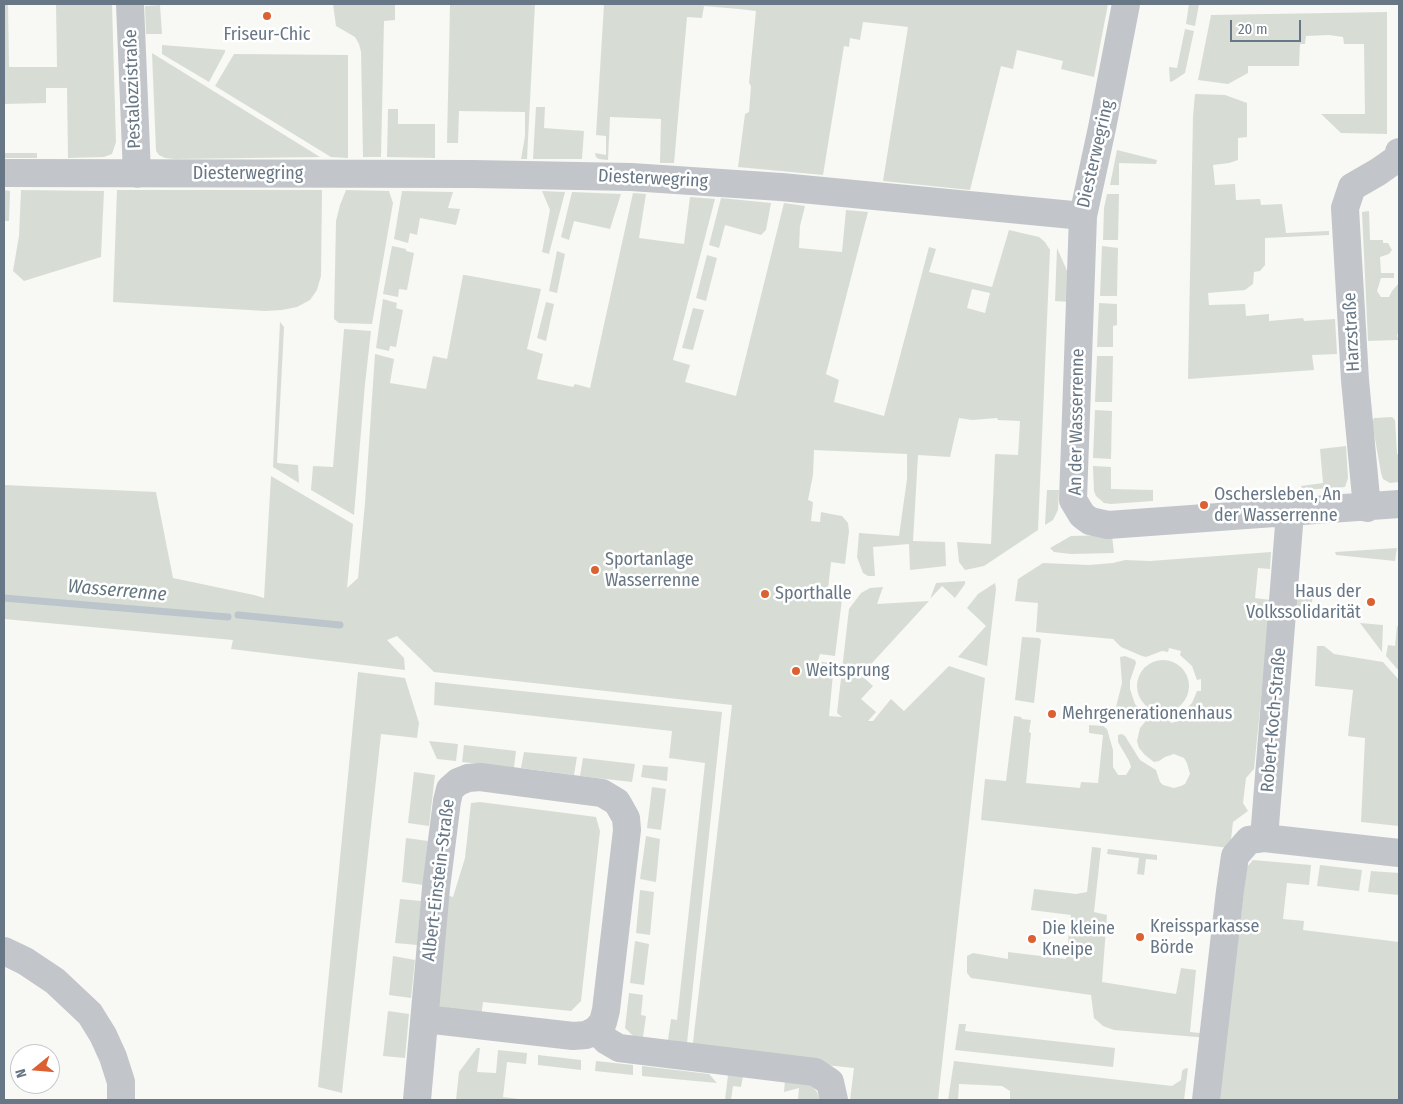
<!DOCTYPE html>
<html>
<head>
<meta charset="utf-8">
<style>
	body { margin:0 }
	#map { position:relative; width:1403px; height:1104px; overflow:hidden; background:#f8f8f5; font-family:"Fira Sans Condensed",sans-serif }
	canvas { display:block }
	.frame { position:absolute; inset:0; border:5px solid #687785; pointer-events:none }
	.north { position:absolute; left:10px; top:1044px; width:50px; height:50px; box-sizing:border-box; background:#fff; border:1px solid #c3c9ce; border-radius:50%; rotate:253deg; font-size:14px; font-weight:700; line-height:20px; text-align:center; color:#687785 }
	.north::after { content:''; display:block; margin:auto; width:18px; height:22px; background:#db6132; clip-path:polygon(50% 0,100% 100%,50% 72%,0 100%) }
	.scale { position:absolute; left:1230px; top:20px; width:71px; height:22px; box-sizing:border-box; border:2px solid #687785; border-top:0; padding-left:6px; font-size:15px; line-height:18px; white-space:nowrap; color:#687785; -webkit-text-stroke:4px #fff; paint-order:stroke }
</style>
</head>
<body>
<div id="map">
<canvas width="1403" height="1104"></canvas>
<div class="frame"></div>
<div class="north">N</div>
<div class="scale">20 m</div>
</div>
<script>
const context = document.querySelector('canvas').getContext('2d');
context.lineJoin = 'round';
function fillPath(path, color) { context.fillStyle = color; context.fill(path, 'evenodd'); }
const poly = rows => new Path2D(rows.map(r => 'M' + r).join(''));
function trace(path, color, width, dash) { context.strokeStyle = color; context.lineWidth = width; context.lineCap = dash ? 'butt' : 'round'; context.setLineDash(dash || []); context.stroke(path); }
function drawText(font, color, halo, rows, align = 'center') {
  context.font = font + ' "Fira Sans Condensed",sans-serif'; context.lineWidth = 5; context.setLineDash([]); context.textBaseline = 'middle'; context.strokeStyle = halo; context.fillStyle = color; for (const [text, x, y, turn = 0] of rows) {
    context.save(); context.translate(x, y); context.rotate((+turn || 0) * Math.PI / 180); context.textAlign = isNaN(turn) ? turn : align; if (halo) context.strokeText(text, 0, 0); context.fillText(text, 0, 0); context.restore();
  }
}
const green = poly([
	[4,4,8,4,9,67,57,67,56,4,112,4,116,142,112,154,104,157,68,158,67,88,46,88,46,103,4,104],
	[333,4,395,4,395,20,384,21,381,157,363,157,361,52,359,44,355,37,336,26],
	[450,4,535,4,527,159,521,159,525,136,525,112,459,111,458,143,447,143],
	[604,4,1108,4,1094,77,1061,69,1063,61,1017,50,1013,69,1001,66,970,190,883,181,908,27,900,26,863,22,860,40,850,38,849,47,844,46,823,175,738,167,745,114,749,112,751,86,749,83,756,11,739,9,704,6,702,18,687,17,674,163,660,163,661,119,610,117,608,160,599,159,596,157,595,153,606,155,606,136,596,135],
	[1189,4,1199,4,1195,26,1186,24],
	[160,5,162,34,146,34,145,6],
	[1387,12,1387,134,1341,133,1321,114,1365,114,1364,44,1344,44,1343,37,1329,35,1306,36,1305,44,1300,44,1299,66,1248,66,1248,73,1228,84,1198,80,1211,15],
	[1185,29,1194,31,1185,73,1173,81,1170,82,1169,67,1177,68],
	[162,45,225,50,225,52,209,82,162,54],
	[152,53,320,157,175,159,165,158,159,155,156,151],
	[234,54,348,55,348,158,331,157,215,86],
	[1195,94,1225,95,1247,103,1247,137,1238,138,1238,160,1229,163,1213,165,1215,185,1235,184,1236,200,1260,199,1261,205,1282,204,1286,233,1329,231,1329,235,1265,238,1265,265,1260,271,1254,272,1253,284,1245,290,1208,293,1209,305,1245,304,1246,316,1269,314,1269,321,1303,318,1304,321,1335,319,1337,354,1312,355,1314,370,1188,379,1193,116],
	[536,107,545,107,544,128,584,131,582,159,533,159],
	[388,109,398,109,398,124,435,124,435,158,387,157],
	[1117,150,1157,160,1156,164,1119,163,1119,185,1110,185],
	[4,153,37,153,37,158,4,158],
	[4,190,10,191,9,221,4,221],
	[21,190,104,191,101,257,24,281,13,271,19,236],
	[117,190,322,190,321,276,317,290,310,300,297,307,282,310,265,311,113,302],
	[346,190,389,191,393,203,372,324,339,323,334,319,336,221,340,205],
	[402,191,453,192,448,208,460,209,456,225,420,218,417,235,410,233,408,243,394,239],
	[542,191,565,192,549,254,542,252,550,210],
	[572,192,621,194,610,229,574,221,569,240,561,237],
	[633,193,646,194,639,238,684,244,690,197,715,199,673,360,690,365,685,382,736,396,784,203,805,206,800,226,799,248,842,252,846,210,868,212,826,374,839,380,834,402,884,416,929,247,936,249,929,272,992,287,1009,230,1039,237,1045,242,1050,250,1038,530,984,566,965,570,959,562,957,542,991,544,995,454,1018,455,1020,421,998,420,997,418,972,420,959,418,950,457,918,455,913,541,945,542,946,566,910,570,909,544,873,547,875,576,868,576,863,573,857,557,859,533,899,536,907,479,907,454,814,450,813,475,808,500,813,502,811,521,820,522,821,512,836,515,842,516,848,523,849,531,845,564,831,562,828,589,843,591,835,656,820,654,818,661,834,664,829,716,842,717,837,713,849,609,861,593,870,588,883,587,877,604,929,601,861,675,873,686,861,699,876,712,868,721,873,721,891,699,904,711,949,666,985,678,938,1100,850,1100,854,1068,692,1051,732,705,434,672,397,636,387,640,404,658,405,670,231,649,233,640,4,619,4,485,156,492,173,578,254,595,264,598,271,476,353,524,347,588,358,578,365,503,375,354,394,359,390,383,426,389,433,356,447,359,463,275,465,275,541,289,527,349,543,354,537,379,573,387,575,384,590,388],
	[972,289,990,293,985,313,967,308],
	[1107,194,1119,194,1118,240,1103,240,1104,208],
	[721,198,771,203,766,230,761,235,725,225,719,248,709,245],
	[1369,211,1370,240,1383,240,1383,243,1388,243,1392,250,1389,254,1380,257,1381,273,1394,273,1394,278,1381,278,1377,291,1381,297,1389,297,1392,291,1399,283,1399,334,1397,334,1398,340,1368,341,1362,212],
	[392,246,406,249,406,251,414,253,407,290,399,289,398,297,383,294],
	[1102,246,1118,248,1117,296,1100,296],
	[1057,248,1068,273,1070,302,1055,301],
	[557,251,565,254,557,293,549,291],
	[707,255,717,258,706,301,696,298],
	[383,299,397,303,396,308,403,310,396,347,390,346,389,351,376,348],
	[546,302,554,304,546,341,537,338],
	[1099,303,1117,304,1117,325,1113,326,1113,347,1097,347],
	[693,308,704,310,693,350,682,348],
	[280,322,284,327,277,463,298,465,299,483,273,467],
	[344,329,371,331,365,384,354,515,311,490,313,466,333,467],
	[1097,356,1113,356,1112,402,1095,402],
	[1095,410,1112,411,1111,459,1093,458],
	[1392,417,1395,420,1397,454,1399,455,1399,482,1390,483,1383,479,1381,473,1372,422,1374,418],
	[1346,446,1348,478,1345,487,1302,490,1301,486,1323,483,1320,449],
	[1093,466,1111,467,1111,489,1153,490,1153,501,1111,504,1104,503,1096,496,1094,491],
	[1047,490,1059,490,1058,510,1053,520,1045,525],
	[1112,535,1114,553,1071,554,1054,552,1050,548,1071,536],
	[1397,548,1395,561,1336,555,1335,552],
	[1271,552,1270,569,1258,568,1255,598,1271,600,1254,769,1246,778,1243,803,1248,811,1233,822,1230,848,981,820,985,779,1006,781,1014,716,1021,717,1022,719,1031,720,1029,732,1031,733,1026,783,1080,788,1081,782,1098,783,1103,735,1089,733,1089,725,1103,726,1107,729,1113,750,1113,767,1118,775,1126,775,1131,767,1129,761,1118,742,1118,735,1122,734,1125,736,1140,760,1156,770,1160,782,1163,785,1174,788,1181,786,1185,784,1190,774,1187,763,1184,758,1174,754,1165,757,1159,761,1154,762,1145,755,1139,748,1137,741,1140,728,1150,716,1165,719,1169,718,1171,723,1182,720,1180,714,1192,703,1197,691,1201,691,1201,679,1197,680,1192,666,1180,655,1181,651,1169,648,1168,652,1162,651,1146,657,1142,656,1121,647,1113,639,1036,632,1038,603,1015,601,1018,579,1043,563,1089,565,1113,563,1125,560,1150,561],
	[965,581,965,584,955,598,942,586,930,599,936,583],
	[995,583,996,589,987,666,958,657,986,626,967,608,978,594],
	[1297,585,1309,586,1313,592,1311,613,1295,606],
	[1360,623,1383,625,1382,652],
	[1397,626,1399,627,1399,671,1386,656,1388,645,1395,646],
	[1022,637,1039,638,1041,640,1034,703,1015,700],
	[1317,646,1324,646,1334,654,1383,662,1399,680,1399,826,1361,822,1365,738,1348,736,1353,690,1315,686],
	[1125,656,1135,660,1136,663,1130,681,1130,689,1135,704,1142,711,1124,715,1115,711,1122,683,1120,657],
	'1137 686a26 26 0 1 1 52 0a26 26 0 1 1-52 0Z',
	[358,672,405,678,419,723,417,738,381,734,342,1093,318,1087],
	[435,682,722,712,687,1043,668,1040,671,1019,677,1020,705,763,669,758,672,731,434,705],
	[429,741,458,744,456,761,437,759],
	[464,745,516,751,514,768,462,762],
	[524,752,577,757,574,775,521,768],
	[583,758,635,764,632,782,580,776],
	[643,765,668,767,667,781,641,777],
	[414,772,435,775,429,826,408,823],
	[652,787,666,789,661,830,647,828],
	[480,802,596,817,600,831,581,1001,571,1011,483,1002,481,1017,442,1008,434,1003,443,894,453,897,465,858,471,803],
	[646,836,660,839,656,882,640,879],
	[406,838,428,841,423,885,402,882],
	[1092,847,1101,848,1094,912,1107,915,1102,982,1176,994,1181,968,1196,970,1190,1032,1209,1034,1209,1038,1114,1030,1103,1026,1094,1018,1091,995,971,978,967,973,967,956,973,953,1008,959,1008,952,1066,959,1071,915,1031,910,1034,889,1076,894,1087,892],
	[1108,849,1157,855,1157,860,1146,859,1144,875,1137,874,1139,858,1107,854],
	[1253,860,1311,865,1309,885,1287,883,1283,919,1304,921,1303,930,1399,942,1399,1100,1218,1100,1247,867],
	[1320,865,1362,870,1359,891,1317,886],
	[1371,871,1399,873,1399,895,1368,892],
	[640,890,654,892,650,935,636,933],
	[400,899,421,901,417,945,395,943],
	[635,941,649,944,644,985,630,983],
	[393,956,415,960,411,998,389,995],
	[629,993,643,995,641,1015,646,1016,643,1037,633,1036,625,1028],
	[388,1011,409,1014,405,1058,383,1056],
	[959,1024,966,1024,965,1031,1115,1048,1113,1067,955,1050],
	[477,1048,480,1048,477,1072,496,1073,498,1050,527,1053,526,1064,507,1062,503,1097,527,1100,456,1100,459,1072],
	[538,1055,581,1060,581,1070,538,1065],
	[596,1061,633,1065,633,1075,595,1071],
	[954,1061,1172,1086,1181,1080,1182,1071,1184,1069,1188,1068,1184,1100,1010,1100,1010,1091,1002,1086,959,1084,958,1100,948,1100],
	[642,1066,709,1074,717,1083,642,1076],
	[728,1075,743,1076,741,1087,733,1086,731,1100,725,1100],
	[785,1080,810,1084,817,1092,820,1100,798,1100,799,1088,784,1092]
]);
const stream = poly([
	[4,598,228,617],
	[238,615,340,625]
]);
const street = poly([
	[130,4,137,174],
	[1126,4,1102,128,1083,216,1073,500,1082,515,1090,521,1108,525,1399,504],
	[4,173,473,174,631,177,781,187,1083,216],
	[1367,508,1355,380,1345,208,1352,187,1378,172,1398,158,1399,152],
	[1264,838,1290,513],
	[4,951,25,961,55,981,90,1014,103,1035,113,1057,121,1082,121,1100],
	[596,1030,607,1041,619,1048,815,1072,830,1082,834,1100],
	[417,1100,436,888,447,801,450,789,458,782,468,778,480,777,602,793,617,802,626,818,627,830,606,1010,603,1022,596,1030,586,1035,573,1036,425,1019],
	[1206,1100,1230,891,1235,856,1249,840,1264,838,1399,853]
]);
const markers = [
	[267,16,5,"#db6132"],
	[1204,505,5,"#db6132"],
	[595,570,5,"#db6132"],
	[765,594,5,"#db6132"],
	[1371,602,5,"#db6132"],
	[796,671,5,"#db6132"],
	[1052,714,5,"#db6132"],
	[1140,937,5,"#db6132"],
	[1032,939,5,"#db6132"]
];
const poiNames = [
	["Friseur-Chic",267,35,"center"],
	["Oschersleben, An",1214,495],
	["der Wasserrenne",1214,516],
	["Sportanlage",605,560],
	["Wasserrenne",605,581],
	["Haus der",1361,592,"right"],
	["Volkssolidarität",1361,613,"right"],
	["Sporthalle",775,594],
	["Weitsprung",806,671],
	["Mehrgenerationenhaus",1062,714],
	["Kreissparkasse",1150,927],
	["Börde",1150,948],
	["Die kleine",1042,929],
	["Kneipe",1042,950]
];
const streetNames = [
	["Pestalozzistraße",133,89,-92],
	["Diesterwegring",1096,154,-77],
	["Diesterwegring",248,174],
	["Diesterwegring",653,179,3],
	["Harzstraße",1352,332,-93],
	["An der Wasserrenne",1077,422,-89],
	["Robert-Koch-Straße",1274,720,-85],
	["Albert-Einstein-Straße",439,880,-83]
];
const waterNames = [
	["Wasserrenne",117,591,5]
];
fillPath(green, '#d7ddd5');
trace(stream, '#bcc5cb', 7);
trace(street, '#c2c5c9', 28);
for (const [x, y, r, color] of markers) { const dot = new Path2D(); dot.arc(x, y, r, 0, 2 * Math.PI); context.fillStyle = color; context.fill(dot); trace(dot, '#fff', 2); }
drawText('18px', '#687785', '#fff', poiNames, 'left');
drawText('18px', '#687785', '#fff', streetNames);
drawText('italic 19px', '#647780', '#fff', waterNames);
</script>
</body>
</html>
